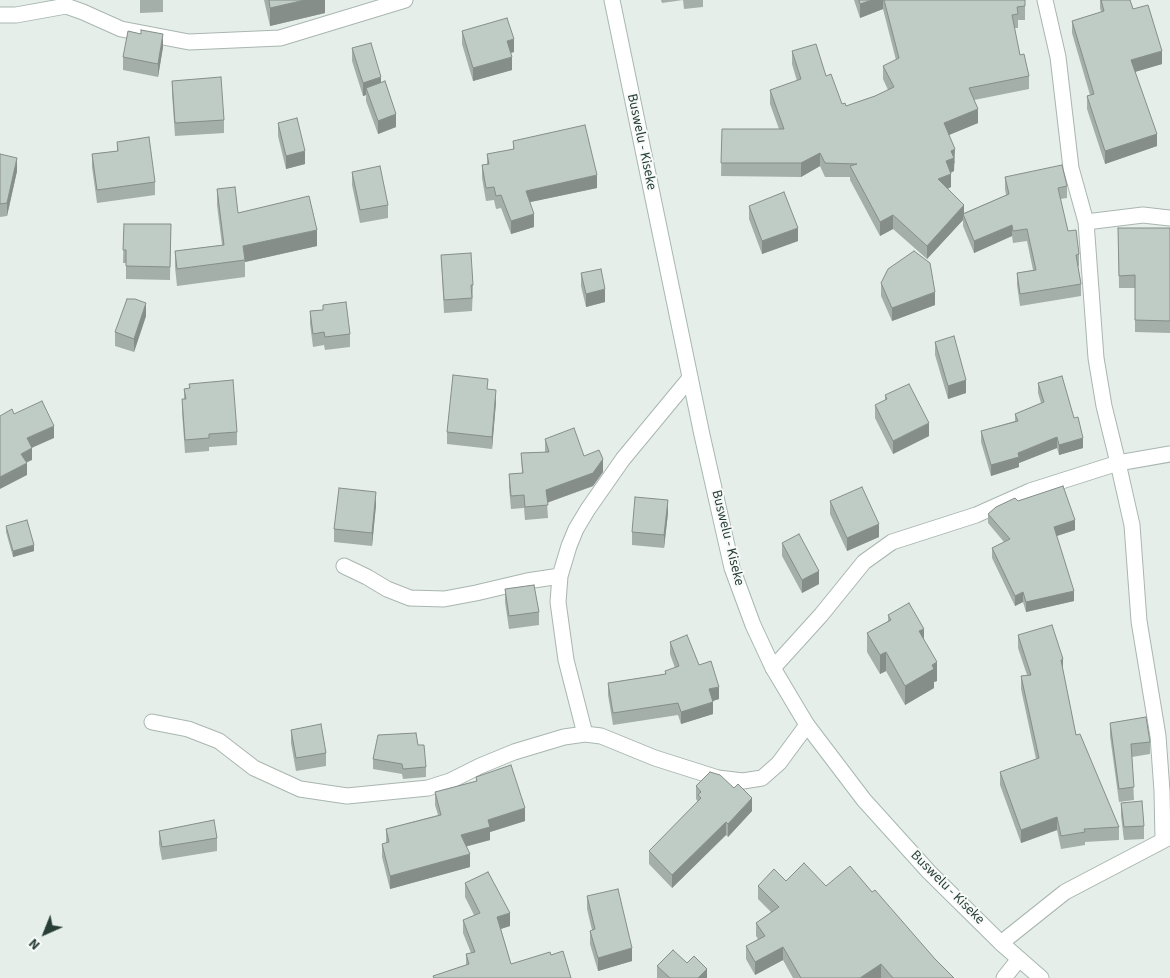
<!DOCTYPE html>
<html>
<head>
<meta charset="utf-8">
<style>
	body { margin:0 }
	#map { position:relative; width:1170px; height:978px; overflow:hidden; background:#e6eeea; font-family:"Source Sans 3",sans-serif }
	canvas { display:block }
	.north { position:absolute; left:20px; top:908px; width:50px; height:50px; -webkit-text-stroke:4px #f7faf8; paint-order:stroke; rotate:224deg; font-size:14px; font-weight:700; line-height:20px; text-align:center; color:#273e36 }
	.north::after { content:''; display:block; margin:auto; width:18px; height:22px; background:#273e36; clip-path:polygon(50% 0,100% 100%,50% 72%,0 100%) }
</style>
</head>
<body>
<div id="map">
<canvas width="1170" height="978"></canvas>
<div class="north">N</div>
</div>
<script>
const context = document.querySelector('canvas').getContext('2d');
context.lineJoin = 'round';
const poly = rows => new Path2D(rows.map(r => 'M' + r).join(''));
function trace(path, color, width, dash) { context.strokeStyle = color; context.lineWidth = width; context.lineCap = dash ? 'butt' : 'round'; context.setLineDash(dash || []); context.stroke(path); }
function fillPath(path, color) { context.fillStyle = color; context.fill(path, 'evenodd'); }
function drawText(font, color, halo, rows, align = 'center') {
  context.font = font + ' "Source Sans 3",sans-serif'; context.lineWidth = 4; context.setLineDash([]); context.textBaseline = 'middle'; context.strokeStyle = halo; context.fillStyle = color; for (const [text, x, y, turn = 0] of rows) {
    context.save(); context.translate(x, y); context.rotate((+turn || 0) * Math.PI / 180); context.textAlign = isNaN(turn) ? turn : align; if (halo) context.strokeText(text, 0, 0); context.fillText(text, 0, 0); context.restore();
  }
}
const street = poly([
	[1045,0,1058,57,1071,168,1086,222,1096,358,1104,406,1118,463,1132,525,1139,621,1158,736,1162,791,1163,840],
	[0,15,16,15,66,6,83,12,121,29,189,42,280,38,405,0],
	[1086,222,1143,215,1170,218],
	[344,566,367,577,387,589,410,598,444,599,476,593,527,581,560,576],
	[773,668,821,615,864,562,892,542,976,515,1030,491,1118,463,1170,454],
	[152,722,188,729,219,741,254,768,300,789,347,796,428,788,450,781,480,766,514,752,564,737,585,734,601,736,655,758,718,778,743,781,762,778,779,763,807,725],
	[585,734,566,660,558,602,560,576,569,546,576,529,588,509,623,459,690,378],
	[1001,943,1065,892,1170,837],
	[1004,978,1019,959]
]);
const secondary = poly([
	[612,0,702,435,732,568,753,625,773,668,807,725,864,800,929,872,1001,943,1041,978]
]);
const wall = poly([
	[140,0,163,0,163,12,140,13],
	[264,0,325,0,325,13,270,26],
	[661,0,703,0,703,7,684,9,683,0,662,3],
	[854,0,1025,0,1025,20,1018,20,1018,28,1014,28,1020,55,1029,76,1029,89,974,100,978,123,949,135,955,163,954,163,954,171,951,173,951,187,948,189,964,213,1006,195,1005,189,1005,177,1067,186,1067,198,1060,199,1068,231,1079,254,1079,266,1078,266,1081,284,1081,296,1020,306,1017,285,1017,273,1033,270,1027,241,1013,243,1012,236,974,253,963,226,963,220,927,259,893,229,880,236,850,180,850,177,825,177,820,166,801,177,721,176,722,129,779,129,770,104,770,90,797,81,792,64,792,51,826,76,842,104,846,106,875,96,888,90,883,79,883,66,896,60,883,9,860,18],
	[1100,0,1130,0,1133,9,1162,64,1135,72,1157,146,1105,164,1087,109,1087,96,1090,95,1072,33,1072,21,1101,12,1100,8],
	[462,31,514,52,510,53,512,70,473,81,462,44],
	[163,47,158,77,123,70,123,57],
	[352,48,381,83,396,127,378,134,366,101,366,95,363,96,352,61],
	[172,81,224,120,224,133,175,136,172,94],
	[278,123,305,164,286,169,278,136],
	[513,141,597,188,530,202,534,227,511,234,501,208,496,209,494,200,486,201,482,178,482,165,487,164,487,154,513,150],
	[117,142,155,182,155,195,97,203,92,167,92,154,117,151],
	[0,154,17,171,7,216,0,217],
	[352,172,388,205,388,218,360,223,352,185],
	[217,189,238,213,317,246,245,262,245,277,177,286,175,267,175,251,222,245,217,205],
	[749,206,798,241,762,254,749,219],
	[124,224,171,224,170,280,126,279,126,263,123,263],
	[1118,228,1170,228,1170,333,1135,332,1135,288,1119,288],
	[441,255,473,285,472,311,444,313],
	[581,273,605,302,586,307,581,286],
	[881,283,935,305,892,321,881,296],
	[323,305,350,334,350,347,325,350,324,345,313,347,310,324,310,311,323,310],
	[146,316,134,352,115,346,115,332],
	[935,342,966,393,948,399,935,355],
	[1038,383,1083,448,1059,455,1057,448,1019,463,1019,467,991,476,981,442,981,431,1015,421,1015,414,1041,403,1038,393],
	[189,384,237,432,237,445,209,447,209,451,185,453,182,412,182,399,184,399,184,389,189,388],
	[488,389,496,402,492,449,447,444,447,432],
	[885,395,929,436,893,454,875,418,875,405,885,400],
	[545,439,584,456,603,472,593,486,547,503,548,518,525,520,524,508,511,509,509,487,509,474,522,473,521,453,545,452],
	[830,501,879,537,847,551,830,514],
	[1018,501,1075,530,1056,536,1074,601,1026,612,1023,602,1015,606,992,558,992,548,1004,542,988,523,988,514],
	[376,505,372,546,334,542,334,529],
	[668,513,664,548,632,545,632,532],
	[6,526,34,551,13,557,6,532],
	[782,543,819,584,802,593,782,556],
	[505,589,539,612,539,625,509,629,505,602],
	[888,615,924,639,937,681,934,682,934,688,905,705,886,671,880,674,867,652,867,633,888,621],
	[1018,635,1063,672,1076,735,1119,827,1119,840,1085,842,1085,845,1061,849,1057,830,1021,843,1000,785,1000,772,1036,759,1021,689,1021,676,1027,675,1018,648],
	[670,642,699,665,719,699,713,701,713,714,681,724,678,715,613,725,608,695,608,683,665,674,665,671,675,668,670,654],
	[1110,723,1150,742,1150,754,1132,757,1134,800,1119,802,1110,736],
	[291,730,326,753,326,766,296,771,291,743],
	[418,745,426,767,426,777,403,779,402,774,373,769,373,759],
	[476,777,525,821,490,832,490,840,466,846,470,867,390,889,382,857,382,844,386,843,386,829,438,815,435,805,435,792,476,781],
	[696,786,752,811,728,837,726,835,672,888,649,864,649,851,698,802,696,799],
	[1121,803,1144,826,1144,839,1124,840,1121,816],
	[159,831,217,838,217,851,162,860,159,844],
	[786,881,872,892,935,959,954,978,793,978,783,960,755,975,746,959,746,946,758,939,756,936,756,923,771,912,758,899,758,886],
	[465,883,510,926,501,929,511,964,551,955,571,978,433,978,433,976,466,965,466,954,471,953,463,933,463,920,474,915,465,897],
	[587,896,632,961,598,971,590,944,590,931,592,930,587,909],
	[687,963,707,978,657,978,657,966]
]);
const shadedWall = poly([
	[305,0,325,0,325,13,270,26,270,8],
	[872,0,883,0,883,9,860,18,860,4],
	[163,34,163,47,158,77,158,64],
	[514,39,514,52,507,54,507,41],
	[1162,51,1162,64,1131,73,1131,60],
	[512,57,512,70,473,81,473,68],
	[381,77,381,90,366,88,366,95,363,96,363,83],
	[978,109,978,123,944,137,944,123],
	[396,114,396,127,378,134,378,121],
	[1157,134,1157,146,1105,164,1105,151],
	[955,149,954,171,946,174,946,161,951,151],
	[305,151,305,164,286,169,286,156],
	[820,153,820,166,801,177,801,163],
	[17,158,17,171,7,216,7,203],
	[951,174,951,187,938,192,938,179],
	[597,175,597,188,526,203,526,191],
	[964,205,964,218,963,214,963,220,927,259,927,246],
	[534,214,534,227,511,234,511,221],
	[893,215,893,229,880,236,880,222],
	[1012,225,1012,236,974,253,974,241],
	[798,228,798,241,762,254,762,241],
	[317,230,317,246,245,262,243,246],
	[605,289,605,302,586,307,586,294],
	[935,292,935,305,892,321,892,308],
	[146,303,146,316,134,352,134,339],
	[966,380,966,393,948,399,948,386],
	[496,390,496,402,492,449,492,437],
	[929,423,929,436,893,454,893,441],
	[54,426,54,438,27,450,27,438],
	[1057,437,1057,448,1019,463,1019,467,991,476,991,465],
	[1083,438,1083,448,1059,455,1059,445],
	[32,448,32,460,21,465,21,454],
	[603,459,603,472,593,486,546,503,546,490],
	[27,463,27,475,0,489,0,477],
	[376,492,376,505,372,546,372,533],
	[668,500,668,513,664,548,664,535],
	[1075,520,1075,530,1054,537,1054,527],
	[879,524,879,537,847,551,847,538],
	[34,545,34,551,13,557,13,551],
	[819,571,819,584,802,593,802,580],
	[1074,591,1074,601,1026,612,1026,602],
	[1023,592,1023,602,1015,606,1015,596],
	[924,629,924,648,919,631],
	[886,652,886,671,880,674,880,655],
	[1063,659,1063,672,1061,660],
	[937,662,937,681,934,682,934,688,905,705,905,686,932,665],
	[719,687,719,699,709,702,709,689],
	[713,702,713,714,681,724,681,712],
	[752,798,752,811,728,837,728,824],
	[525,808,525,821,490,832,490,840,461,848,461,835,488,820],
	[1057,817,1057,830,1021,843,1021,830],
	[726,822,726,835,672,888,672,875],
	[470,854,470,867,390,889,390,876],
	[510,913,510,926,497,930,497,917],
	[783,947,783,960,755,975,755,962],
	[632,948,632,961,598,971,598,958],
	[881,964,881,978,860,978],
	[707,969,707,978,698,978]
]);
const building = poly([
	[269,0,305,0,270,8,269,0],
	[859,0,872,0,860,4,859,0],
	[884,0,1025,0,1025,6,1017,7,1018,14,1012,15,1020,55,1024,54,1029,76,969,88,978,109,944,123,955,149,951,151,954,158,946,161,951,174,938,179,964,205,927,246,893,215,880,222,850,166,857,164,825,163,820,153,801,163,721,163,722,129,784,129,770,90,801,79,792,51,816,44,826,76,831,74,842,104,845,103,846,106,875,96,894,87,883,66,899,58,884,0],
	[1101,0,1130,0,1133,9,1148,5,1162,51,1131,60,1157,134,1105,151,1087,96,1094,94,1072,21,1104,11,1101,0],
	[507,18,514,39,507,41,512,57,473,68,462,31,507,18],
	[141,30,163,34,158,64,123,57,128,31,141,34,141,30],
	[371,43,381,77,363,83,352,48,371,43],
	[221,77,224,120,175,123,172,81,221,77],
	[385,81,396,114,378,121,366,88,385,81],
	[297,118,305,151,286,156,278,123,297,118],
	[585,125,597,175,526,191,534,214,511,221,501,195,496,196,494,187,486,188,482,165,489,164,487,154,514,149,513,141,585,125],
	[149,137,155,182,97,190,92,154,118,151,117,142,149,137],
	[0,154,17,158,7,203,0,204,0,154],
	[1062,165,1067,186,1058,188,1068,231,1076,230,1079,254,1076,255,1081,284,1020,294,1017,273,1036,270,1027,229,1013,231,1012,225,974,241,963,214,1009,194,1005,177,1062,165],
	[380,166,388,205,360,210,352,172,380,166],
	[235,187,238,213,309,196,317,230,243,246,245,260,177,269,175,251,224,245,217,189,235,187],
	[784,192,798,228,762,241,749,206,784,192],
	[124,224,171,224,170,267,126,266,126,250,123,250,124,224],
	[1118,228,1170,228,1170,321,1135,320,1135,275,1119,276,1118,228],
	[914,251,930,263,935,292,892,308,881,283,888,269,914,251],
	[471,253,473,285,471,285,472,298,444,300,441,255,471,253],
	[601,269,605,289,586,294,581,273,601,269],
	[127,299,135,299,146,303,134,339,115,332,127,299],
	[346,302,350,334,325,337,324,332,313,334,310,311,323,310,323,305,346,302],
	[954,336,966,380,948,386,935,342,954,336],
	[453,375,488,379,487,389,496,390,492,437,447,432,453,375],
	[1062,376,1074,418,1078,417,1083,438,1059,445,1057,437,1018,453,1019,457,991,465,981,431,1018,421,1015,414,1044,402,1038,383,1062,376],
	[233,380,237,432,209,434,209,438,185,440,182,399,186,399,184,389,190,388,189,384,233,380],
	[909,384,929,423,893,441,875,405,887,399,885,395,909,384],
	[42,401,54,426,27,438,32,448,21,454,27,463,0,477,0,416,12,409,14,414,42,401],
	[574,428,584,456,599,450,603,459,593,473,546,490,548,505,525,507,524,495,511,496,509,474,523,473,521,453,549,452,545,439,574,428],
	[1063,486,1075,520,1054,527,1074,591,1026,602,1023,592,1015,596,992,548,1010,539,988,514,996,507,1015,498,1018,501,1063,486],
	[862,487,879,524,847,538,830,501,862,487],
	[339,488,376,492,372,533,334,529,339,488],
	[635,497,668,500,664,535,632,532,635,497],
	[27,520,34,545,13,551,6,526,27,520],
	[799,534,819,571,802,580,782,543,799,534],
	[534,585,539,612,509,616,505,589,534,585],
	[909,603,924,629,919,631,937,662,932,665,934,669,905,686,886,652,880,655,867,633,891,620,888,615,909,603],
	[1052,625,1063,659,1061,660,1076,735,1080,734,1119,827,1084,829,1085,832,1061,836,1057,817,1021,830,1000,772,1039,758,1021,676,1031,675,1018,635,1052,625],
	[687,635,699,665,711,661,719,687,709,689,713,702,681,712,678,703,613,713,608,683,666,674,665,671,679,666,670,642,687,635],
	[1146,717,1150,742,1131,744,1134,787,1119,789,1110,723,1146,717],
	[321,724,326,753,296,758,291,730,321,724],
	[416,733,418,745,424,745,426,767,403,769,402,764,373,759,378,735,416,733],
	[511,765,525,808,488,820,490,827,461,835,470,854,390,876,382,844,389,842,386,829,441,815,435,792,477,781,476,777,511,765],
	[710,772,720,775,734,788,738,784,752,798,728,824,726,822,672,875,649,851,701,798,698,795,701,792,696,786,710,772],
	[1142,801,1144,826,1124,827,1121,803,1142,801],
	[214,820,217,838,162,847,159,831,214,820],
	[804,863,826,886,850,866,872,892,875,890,935,959,954,978,893,978,881,964,860,978,801,978,783,947,755,962,746,946,765,936,756,923,779,907,758,886,774,869,786,881,804,863],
	[488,872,510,913,497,917,511,964,550,952,551,955,563,951,571,978,434,978,433,976,469,964,466,954,475,952,463,920,480,913,465,883,488,872],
	[618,889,632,948,598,958,590,931,595,929,587,896,618,889],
	[673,950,687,963,694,956,707,969,698,978,670,978,657,966,673,950]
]);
const streetNames = [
	["Buswelu - Kiseke",641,142,78],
	["Buswelu - Kiseke",727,538,76],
	["Buswelu - Kiseke",947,888,45]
];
trace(street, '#a9b6b0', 17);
trace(secondary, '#a6b8b0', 17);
trace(street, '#fff', 15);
trace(secondary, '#fff', 15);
fillPath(wall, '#a4afa9');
fillPath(shadedWall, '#868e8a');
fillPath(building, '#bfcbc5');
trace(building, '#868e8a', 1);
drawText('14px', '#273e36', '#f7faf8', streetNames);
</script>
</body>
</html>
